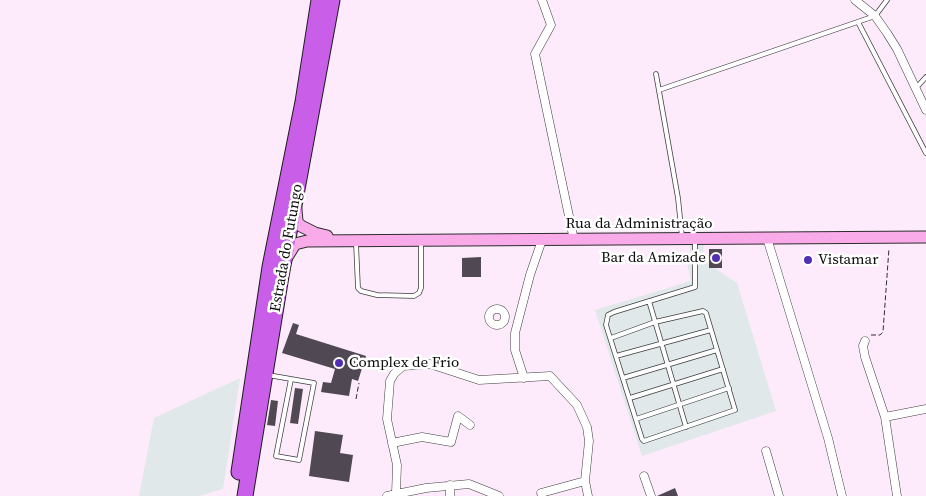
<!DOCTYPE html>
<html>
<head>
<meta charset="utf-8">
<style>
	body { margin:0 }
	canvas { display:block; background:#fdebfb }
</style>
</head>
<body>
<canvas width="926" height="496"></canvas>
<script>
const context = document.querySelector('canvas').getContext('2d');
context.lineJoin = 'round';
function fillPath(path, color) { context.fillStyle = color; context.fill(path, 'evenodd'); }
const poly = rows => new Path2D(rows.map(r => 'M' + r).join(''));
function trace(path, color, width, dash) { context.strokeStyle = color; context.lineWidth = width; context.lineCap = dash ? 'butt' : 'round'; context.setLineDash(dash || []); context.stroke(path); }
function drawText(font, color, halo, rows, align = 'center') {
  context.font = font + ' "Source Serif 4",serif'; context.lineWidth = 5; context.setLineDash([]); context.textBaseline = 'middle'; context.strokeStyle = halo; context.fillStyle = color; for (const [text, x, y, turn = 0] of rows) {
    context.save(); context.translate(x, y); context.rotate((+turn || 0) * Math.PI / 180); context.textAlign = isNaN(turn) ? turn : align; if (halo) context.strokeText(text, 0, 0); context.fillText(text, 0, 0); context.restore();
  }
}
const industrial = poly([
	[704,239,703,260,737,283,776,411,642,456,595,310,691,281,686,259,691,258,689,240],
	[240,378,223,489,199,496,139,496,154,418]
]);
const building = poly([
	[709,249,722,249,722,268,709,268],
	[481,257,481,277,462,277,462,258],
	[293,323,299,325,296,334,366,356,358,381,352,379,349,396,321,392,323,382,331,383,335,369,282,353],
	[295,388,303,389,298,424,290,423],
	[271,400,278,401,275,426,267,425],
	[315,431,343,435,340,453,353,455,349,482,309,476],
	[675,488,678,496,657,496]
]);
const path = poly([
	[871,335,880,335,883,332,889,248],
	[356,399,359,383]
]);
const lane = poly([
	[858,22,926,153],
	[656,74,678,198,682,237],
	[916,88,926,77],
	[659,90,875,16,887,0],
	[356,243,358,288,361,291,377,295,414,296,419,293,421,288,421,243],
	[649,301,686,427],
	[611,338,655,322,703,311,706,313,735,410,644,441,642,439,606,325,608,315,614,312,695,287,695,241],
	[616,356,711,330],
	[268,375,314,383,299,460,276,456,291,379],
	[623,378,717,350],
	[630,398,723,369],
	[636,419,729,388]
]);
const street = poly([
	[542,0,551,25,535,54,574,240],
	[855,0,875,16,887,33,897,49,926,110],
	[767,238,828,438,842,496],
	'489 317a8 8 0 1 1 16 0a8 8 0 1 1-16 0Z',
	[865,341,863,346,865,357,885,417,897,496],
	[524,378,515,350,515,333,530,275,542,240],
	[885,417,926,409],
	[392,443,422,437,451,442,458,416,470,425],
	[766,451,779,496],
	[644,476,651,496],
	[450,485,450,496],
	[396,493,397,465,387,419,390,381,394,374,403,366,430,364,479,380,550,376,577,405,587,427,589,441,585,481,588,496],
	[541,493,585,481],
	[387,496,426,488,469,484,499,496]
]);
const secondary = poly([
	[296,209,297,222,301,226,315,233,327,236],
	[287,257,295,244,307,241,926,237]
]);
const highway = poly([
	[239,472,270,267,303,102,319,0],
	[245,496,281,276,332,0]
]);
const markers = [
	[716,258,5,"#522fb0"],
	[808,260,5,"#522fb0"],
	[339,363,5,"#522fb0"]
];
const streetNames = [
	["Rua da Administração",639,224],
	["Estrada do Futungo",287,248,-80]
];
const poiNames = [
	["Bar da Amizade",706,258,"right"],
	["Vistamar",818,260],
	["Complex de Frio",349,363]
];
fillPath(industrial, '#e0e8ea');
fillPath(building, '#504953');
trace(lane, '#3e3e3e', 5.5);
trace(street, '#3e3e3e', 9);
trace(secondary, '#2d2d2d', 13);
trace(highway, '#1c1c1c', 17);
trace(path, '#2d2d2d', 1, [5, 2.5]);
trace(lane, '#fff', 4);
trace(street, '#fff', 8);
trace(secondary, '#f9abe9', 11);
trace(highway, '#c95ee9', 15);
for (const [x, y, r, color] of markers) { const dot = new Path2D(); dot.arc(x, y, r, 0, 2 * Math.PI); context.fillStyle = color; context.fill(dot); trace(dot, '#fff', 2); }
drawText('15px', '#0b0b0b', '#fff', streetNames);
drawText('15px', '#0b0b0b', '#fff', poiNames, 'left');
</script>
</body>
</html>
